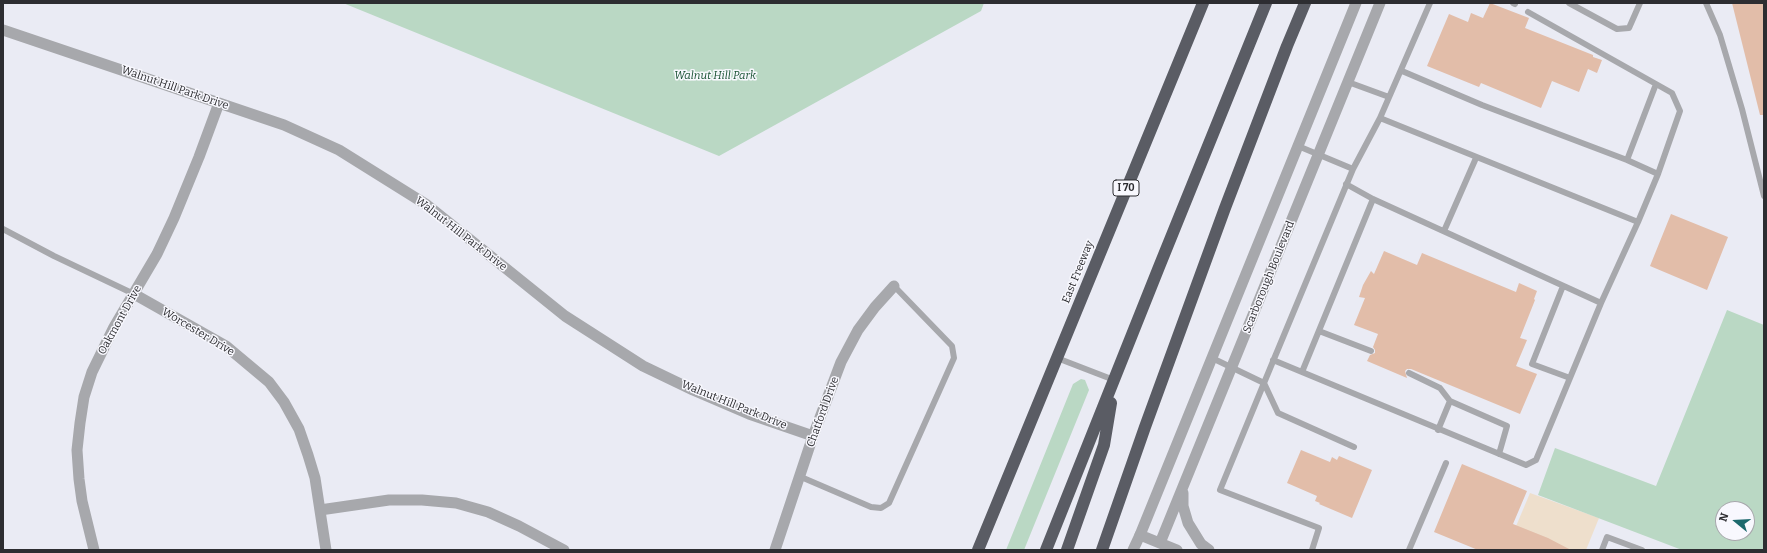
<!DOCTYPE html>
<html>
<head>
<meta charset="utf-8">
<style>
	body { margin:0 }
	#map { position:relative; width:1767px; height:553px; overflow:hidden; background:#eaebf4; font-family:Bitter,serif }
	canvas { display:block }
	.frame { position:absolute; inset:0; border:4px solid #2d2d31; pointer-events:none }
	.north { position:absolute; left:1715px; top:501px; width:40px; height:40px; box-sizing:border-box; background:#f8f8fe; border:1px solid #a7a7ac; border-radius:50%; rotate:288deg; font-size:11px; font-weight:700; line-height:16px; text-align:center; color:#2d2d31 }
	.north::after { content:''; display:block; margin:auto; width:14px; height:18px; background:#1c696d; clip-path:polygon(50% 0,100% 100%,50% 72%,0 100%) }
</style>
</head>
<body>
<div id="map">
<canvas width="1767" height="553"></canvas>
<div class="frame"></div>
<div class="north">N</div>
</div>
<script>
const context = document.querySelector('canvas').getContext('2d');
context.lineJoin = 'round';
function fillPath(path, color) { context.fillStyle = color; context.fill(path, 'evenodd'); }
const poly = rows => new Path2D(rows.map(r => 'M' + r).join(''));
function trace(path, color, width, dash) { context.strokeStyle = color; context.lineWidth = width; context.lineCap = dash ? 'butt' : 'round'; context.setLineDash(dash || []); context.stroke(path); }
function drawText(font, color, halo, rows, align = 'center') {
  context.font = font + ' Bitter,serif'; context.lineWidth = 3; context.setLineDash([]); context.textBaseline = 'middle'; context.strokeStyle = halo; context.fillStyle = color; for (const [text, x, y, turn = 0] of rows) {
    context.save(); context.translate(x, y); context.rotate((+turn || 0) * Math.PI / 180); context.textAlign = isNaN(turn) ? turn : align; if (halo) context.strokeText(text, 0, 0); context.fillText(text, 0, 0); context.restore();
  }
}
const education = poly([
	[1530,493,1599,518,1586,550,1506,550]
]);
const green = poly([
	[343,3,984,3,981,11,719,156],
	[1727,310,1764,325,1764,550,1682,550,1538,495,1555,448,1656,486],
	[1723,509,1747,509,1747,533,1723,533],
	[1081,379,1085,380,1089,390,1024,550,1006,550,1073,384]
]);
const building = poly([
	[1490,3,1529,18,1525,28,1593,55,1593,57,1602,60,1597,73,1588,69,1579,92,1552,81,1541,108,1481,83,1479,87,1427,66,1449,14,1468,22,1471,13,1483,18],
	[1732,3,1764,3,1764,115,1760,115],
	[1671,214,1728,237,1707,290,1650,266],
	[1384,251,1417,265,1422,253,1516,292,1519,283,1537,291,1534,299,1535,300,1520,338,1527,340,1516,366,1537,374,1520,414,1411,369,1407,369,1405,371,1407,378,1367,361,1370,355,1375,353,1375,350,1373,347,1378,334,1354,325,1365,298,1359,297,1363,285,1371,271,1374,274],
	[1301,450,1330,462,1332,457,1337,460,1339,456,1372,470,1352,518,1319,504,1320,503,1315,501,1317,496,1287,483],
	[1462,464,1527,491,1513,524,1548,538,1571,550,1478,550,1434,532]
]);
const service = poly([
	[1513,3,1515,4],
	[1569,3,1617,29,1629,28,1640,3],
	[1706,3,1720,35,1742,109,1764,196],
	[1402,71,1482,105,1627,160,1656,84],
	[1348,82,1389,97],
	[1380,118,1430,3],
	[1298,146,1353,169],
	[1627,160,1658,174],
	[1346,184,1373,199,1601,303],
	[3,229,54,256,134,294],
	[1444,231,1476,158],
	[1563,286,1532,364,1570,378],
	[1319,331,1371,351],
	[1057,358,1114,380],
	[1212,358,1264,383,1353,169,1380,118,1638,222,1658,174,1680,111,1672,93,1528,12],
	[1273,360,1526,465,1536,460,1601,303,1638,222],
	[1302,372,1373,199],
	[1409,373,1440,388,1450,401],
	[1264,383,1220,490,1319,528,1312,550],
	[1264,383,1278,413,1354,447],
	[1438,430,1450,401,1507,426,1499,454],
	[801,477,871,507,881,508,889,503,954,358,952,346,894,286],
	[1409,550,1446,463],
	[1602,550,1607,537,1642,550]
]);
const minor = poly([
	[3,30,284,125,339,150,427,205,565,316,643,366,693,390,749,414,813,436],
	[134,294,226,346,269,382,284,402,299,429,308,455,315,478,326,550],
	[320,510,389,500,422,500,456,503,488,512,519,526,564,550],
	[94,550,82,501,79,479,77,450,80,423,84,397,92,372,114,327,157,254,174,218,199,157,219,103],
	[775,550,813,436,841,362,858,330,875,307,894,286],
	[1133,550,1140,535]
]);
const tertiary = poly([
	[1183,493,1183,506,1188,523,1201,544,1209,550],
	[1160,543,1380,3],
	[1177,550,1140,535,1356,3]
]);
const motorway = poly([
	[978,550,1203,3],
	[1046,550,1159,267,1266,3],
	[1067,550,1104,445,1111,403],
	[1102,550,1145,427,1225,208,1287,46,1305,3]
]);
const shields = [
	[1126,188,26]
];
const shieldNames = [
	["I 70",1126,188]
];
const parkNames = [
	["Walnut Hill Park",715,76]
];
const streetNames = [
	["Walnut Hill Park Drive",175,88,19],
	["Walnut Hill Park Drive",461,234,38],
	["East Freeway",1078,272,-68],
	["Scarborough Boulevard",1269,277,-68],
	["Oakmont Drive",120,320,-61],
	["Worcester Drive",198,332,31],
	["Walnut Hill Park Drive",734,405,22],
	["Chatford Drive",823,412,-70]
];
fillPath(education, '#eedfcc');
fillPath(green, '#bad8c4');
fillPath(building, '#e2bda9');
trace(service, '#a7a8ac', 6);
trace(minor, '#a7a8ac', 11);
trace(tertiary, '#a7a8ac', 11);
trace(motorway, '#5a5c64', 12);
for (const [x, y, w] of shields) { const box = new Path2D(); box.roundRect(x - w / 2, y - 8, w, 16, 3); context.fillStyle = '#f8f8fe'; context.fill(box); trace(box, '#2d2d31', 1); }
drawText('bold 10px', '#2d2d31', null, shieldNames);
drawText('italic 11px', '#165031', '#f8f8fe', parkNames);
drawText('11px', '#2d2d31', '#f8f8fe', streetNames);
</script>
</body>
</html>
